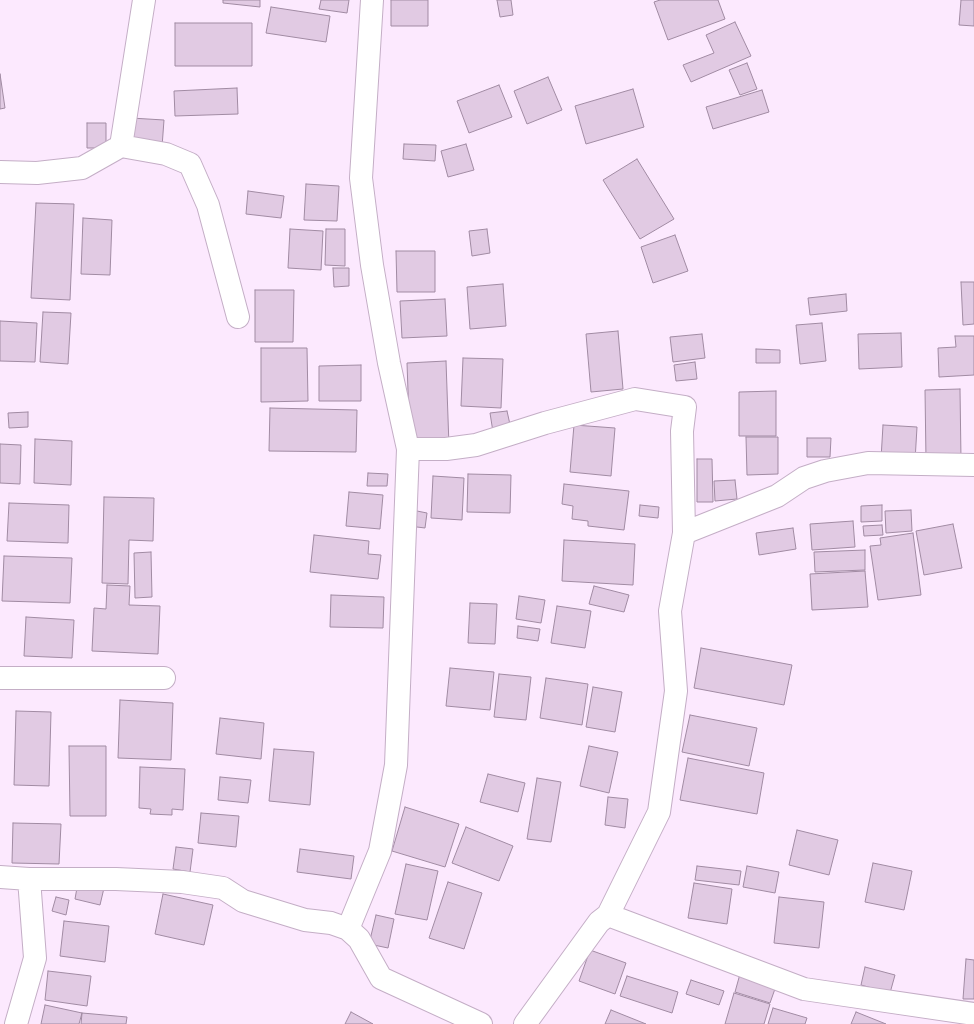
<!DOCTYPE html>
<html>
<head>
<meta charset="utf-8">
<style>
	body { margin:0 }
	canvas { display:block; background:#fce9fe }
</style>
</head>
<body>
<canvas width="974" height="1024"></canvas>
<script>
const context = document.querySelector('canvas').getContext('2d');
context.lineJoin = 'round';
function fillPath(path, color) { context.fillStyle = color; context.fill(path, 'evenodd'); }
const poly = rows => new Path2D(rows.map(r => 'M' + r).join(''));
function trace(path, color, width, dash) { context.strokeStyle = color; context.lineWidth = width; context.lineCap = dash ? 'butt' : 'round'; context.setLineDash(dash || []); context.stroke(path); }
const building = poly([
	[223,0,260,0,260,7,223,3,223,0],
	[321,0,349,0,347,13,319,9,321,0],
	[391,0,428,0,428,26,391,26,391,0],
	[497,0,511,0,513,15,500,17,497,0],
	[660,0,718,0,725,19,668,40,654,2,660,0],
	[961,0,974,0,974,26,959,25,961,0],
	[271,7,330,16,326,42,266,33,271,7],
	[735,22,751,56,691,82,683,65,714,53,706,35,735,22],
	[175,23,252,23,252,66,175,66,175,23],
	[747,63,757,89,740,95,729,70,747,63],
	[0,74,5,108,0,109,0,74],
	[548,77,562,110,527,124,514,91,548,77],
	[499,85,512,117,469,133,457,101,499,85],
	[237,88,238,114,175,116,174,91,237,88],
	[633,89,644,127,586,144,575,106,633,89],
	[762,90,769,112,713,129,706,107,762,90],
	[131,118,164,120,162,147,129,145,131,118],
	[87,123,106,123,106,148,87,148,87,123],
	[404,144,436,145,435,161,403,159,404,144],
	[466,144,474,170,448,177,441,151,466,144],
	[637,159,674,219,640,239,603,180,637,159],
	[306,184,339,186,337,221,304,220,306,184],
	[248,191,284,196,281,218,246,214,248,191],
	[36,203,74,204,70,300,31,298,36,203],
	[83,218,112,220,110,275,81,274,83,218],
	[290,229,323,231,321,270,288,268,290,229],
	[326,229,345,229,345,266,325,265,326,229],
	[487,229,490,253,472,256,469,231,487,229],
	[675,235,688,271,653,283,641,247,675,235],
	[396,251,435,251,435,292,397,292,396,251],
	[333,268,349,268,349,286,334,287,333,268],
	[961,282,974,282,974,324,963,325,961,282],
	[503,284,506,326,470,329,467,287,503,284],
	[255,290,294,290,293,342,255,342,255,290],
	[846,294,847,311,810,315,808,298,846,294],
	[445,299,447,336,402,338,400,301,445,299],
	[43,312,71,313,68,364,40,362,43,312],
	[0,321,37,323,35,362,0,361,0,321],
	[822,323,826,361,800,364,796,325,822,323],
	[618,331,623,389,591,392,586,334,618,331],
	[901,333,902,367,859,369,858,334,901,333],
	[702,334,705,358,673,362,670,337,702,334],
	[955,336,974,336,974,375,939,377,938,348,956,347,955,336],
	[261,348,307,348,308,401,261,402,261,348],
	[756,349,780,350,780,363,756,363,756,349],
	[463,358,503,359,501,408,461,406,463,358],
	[446,361,449,446,410,447,407,363,446,361],
	[695,362,697,379,676,381,674,365,695,362],
	[361,365,361,401,319,401,319,366,361,365],
	[960,389,961,459,926,460,925,390,960,389],
	[776,391,776,436,739,436,739,392,776,391],
	[270,408,357,410,356,452,269,451,270,408],
	[507,411,511,429,493,432,490,413,507,411],
	[28,412,28,427,9,428,8,413,28,412],
	[574,425,615,428,611,476,570,472,574,425],
	[883,425,917,427,915,461,881,459,883,425],
	[746,437,778,437,778,474,747,475,746,437],
	[807,438,831,438,830,457,807,457,807,438],
	[35,439,72,441,71,485,34,483,35,439],
	[0,444,21,445,20,484,0,483,0,444],
	[697,459,712,459,713,502,697,502,697,459],
	[368,473,388,474,387,486,367,486,368,473],
	[468,474,511,475,510,513,467,512,468,474],
	[433,476,464,478,462,520,431,518,433,476],
	[735,480,737,499,715,501,714,481,735,480],
	[564,484,629,491,624,530,588,526,588,521,572,519,573,506,562,504,564,484],
	[349,492,383,495,380,529,346,526,349,492],
	[104,497,154,498,153,541,129,540,128,584,102,583,104,497],
	[9,503,69,505,68,543,7,541,9,503],
	[640,505,659,507,658,518,639,516,640,505],
	[882,505,882,521,861,522,861,506,882,505],
	[412,510,427,513,425,528,409,526,412,510],
	[911,510,912,531,886,533,885,511,911,510],
	[853,521,855,547,812,550,810,524,853,521],
	[953,524,962,568,924,575,916,531,953,524],
	[882,525,883,535,864,536,863,526,882,525],
	[793,528,796,549,759,555,756,533,793,528],
	[913,533,921,595,878,600,870,546,881,545,880,538,913,533],
	[314,535,369,541,368,554,381,555,378,579,310,572,314,535],
	[564,540,635,544,633,585,562,581,564,540],
	[865,550,865,570,815,572,814,552,865,550],
	[151,552,152,597,135,598,134,553,151,552],
	[4,556,72,558,70,603,2,601,4,556],
	[865,571,868,607,812,610,810,574,865,571],
	[107,585,130,586,129,605,160,606,158,654,92,651,94,608,106,609,107,585],
	[594,586,629,595,624,612,589,604,594,586],
	[331,595,384,597,383,628,330,627,331,595],
	[519,596,545,600,541,623,516,619,519,596],
	[470,603,497,604,495,644,468,643,470,603],
	[557,606,591,611,585,648,551,643,557,606],
	[26,617,74,620,72,658,24,656,26,617],
	[518,626,540,629,538,641,517,638,518,626],
	[701,648,792,665,784,705,694,688,701,648],
	[450,668,494,672,490,710,446,706,450,668],
	[499,674,531,677,526,720,494,717,499,674],
	[546,678,588,684,582,725,540,718,546,678],
	[593,687,622,692,615,732,586,727,593,687],
	[120,700,173,703,171,760,118,758,120,700],
	[16,711,51,712,49,786,14,785,16,711],
	[690,715,757,728,749,766,682,752,690,715],
	[220,718,264,723,261,759,216,754,220,718],
	[69,746,106,746,106,816,70,816,69,746],
	[589,746,618,752,609,793,580,786,589,746],
	[274,749,314,752,310,805,269,801,274,749],
	[688,758,764,773,757,814,680,800,688,758],
	[140,767,185,769,183,810,172,809,172,815,150,814,151,809,139,808,140,767],
	[488,774,525,783,518,812,480,802,488,774],
	[220,777,251,780,248,803,218,800,220,777],
	[537,778,561,782,551,842,527,839,537,778],
	[608,797,628,799,625,828,605,825,608,797],
	[405,807,459,824,445,867,392,851,405,807],
	[201,813,239,816,236,847,198,843,201,813],
	[13,823,61,824,59,864,12,863,13,823],
	[466,827,513,846,499,881,452,863,466,827],
	[797,830,838,840,829,875,789,865,797,830],
	[176,847,193,849,190,872,173,869,176,847],
	[300,849,354,856,351,879,297,872,300,849],
	[873,863,912,871,904,910,865,902,873,863],
	[406,864,438,871,427,920,395,914,406,864],
	[697,866,741,871,739,885,695,880,697,866],
	[747,866,779,872,775,893,743,887,747,866],
	[78,882,104,888,100,905,75,899,78,882],
	[448,882,482,893,464,949,429,938,448,882],
	[694,883,732,889,727,924,688,918,694,883],
	[163,894,213,905,204,945,155,934,163,894],
	[56,897,69,900,66,915,52,911,56,897],
	[779,897,824,902,819,948,774,943,779,897],
	[376,915,394,919,388,948,369,944,376,915],
	[64,921,109,926,105,962,60,956,64,921],
	[590,950,626,963,615,994,579,981,590,950],
	[966,959,974,960,974,999,963,999,966,959],
	[865,967,895,975,890,993,861,985,865,967],
	[48,971,91,976,87,1006,45,1000,48,971],
	[740,974,776,986,770,1003,735,992,740,974],
	[627,976,678,992,672,1013,620,996,627,976],
	[691,980,724,991,719,1005,686,994,691,980],
	[734,993,770,1004,764,1024,725,1024,734,993],
	[45,1005,82,1013,79,1024,41,1024,45,1005],
	[773,1008,807,1018,805,1024,768,1024,773,1008],
	[611,1010,646,1024,605,1024,611,1010],
	[351,1012,373,1024,345,1024,351,1012],
	[856,1012,886,1024,851,1024,856,1012],
	[82,1013,127,1017,126,1024,81,1024,82,1013]
]);
const minor = poly([
	[144,0,121,146,166,154,190,164,208,205,238,317],
	[372,0,361,178,372,265,389,363,408,449,446,449,476,445,545,423,635,399,685,407,682,431,684,533,670,611,676,691,659,812,608,915,599,922,525,1024],
	[0,172,37,173,82,168,121,146],
	[684,533,777,496,804,478,825,471,868,463,974,465],
	[0,678,164,678],
	[0,877,29,879,35,958,16,1024],
	[29,879,116,879,182,882,223,888,243,901,305,920,331,923,348,929,359,939,381,978,481,1024],
	[608,915,804,989,974,1014],
	[348,929,380,851,396,765,408,449]
]);
fillPath(building, '#e1cae3');
trace(building, '#a18ba3', 1);
trace(minor, '#c4aec6', 24);
trace(minor, '#fff', 22);
</script>
</body>
</html>
